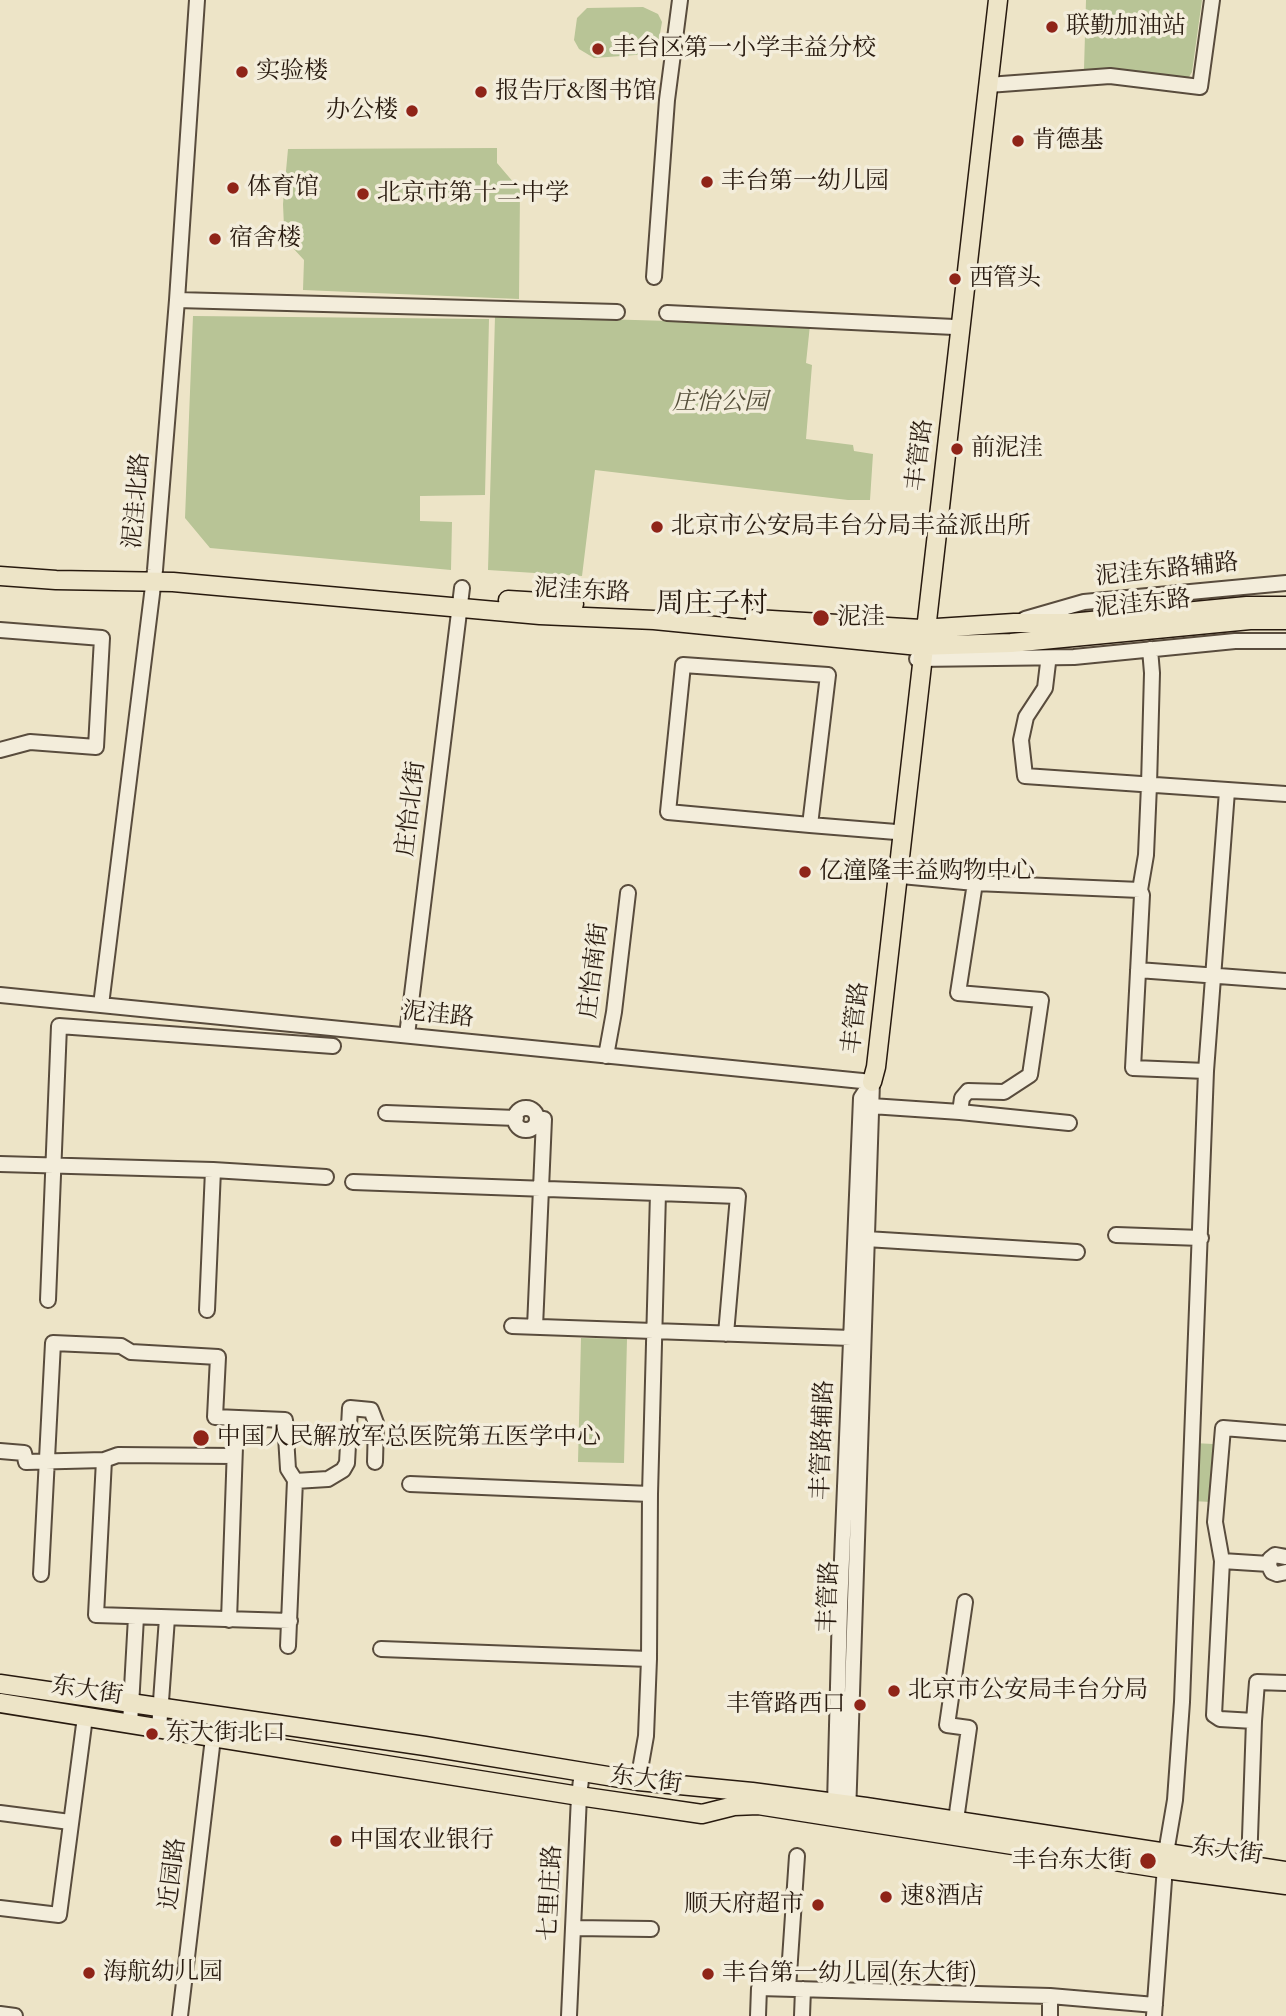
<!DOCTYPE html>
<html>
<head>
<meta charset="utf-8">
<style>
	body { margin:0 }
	canvas { display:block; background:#ede4c7 }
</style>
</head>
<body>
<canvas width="1286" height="2016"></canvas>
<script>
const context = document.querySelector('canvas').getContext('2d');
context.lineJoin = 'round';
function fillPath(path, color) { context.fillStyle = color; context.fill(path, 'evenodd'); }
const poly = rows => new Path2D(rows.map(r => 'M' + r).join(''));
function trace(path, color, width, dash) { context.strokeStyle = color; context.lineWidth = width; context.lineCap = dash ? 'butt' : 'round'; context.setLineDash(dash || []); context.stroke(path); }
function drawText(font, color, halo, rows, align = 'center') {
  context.font = font + ' Cardo,"Noto Serif SC",serif'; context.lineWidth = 7; context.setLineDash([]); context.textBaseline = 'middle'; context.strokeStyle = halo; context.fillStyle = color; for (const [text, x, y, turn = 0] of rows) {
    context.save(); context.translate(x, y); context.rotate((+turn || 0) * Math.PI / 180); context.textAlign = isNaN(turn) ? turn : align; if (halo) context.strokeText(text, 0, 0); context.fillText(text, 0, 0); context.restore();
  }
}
const green = poly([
	[1086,0,1202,0,1192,72,1189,77,1182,79,1084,69],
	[643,7,658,14,662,22,658,45,649,54,594,58,579,49,574,40,577,18,587,8],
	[497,148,497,163,520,190,519,299,303,290,304,260,292,247,284,227,283,204,288,149],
	[193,316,489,319,485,495,420,496,420,521,452,522,451,570,210,548,185,518],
	[495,316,810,325,806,363,812,365,806,439,853,445,854,451,873,454,870,500,848,500,595,470,582,576,488,570],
	[581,1338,627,1339,624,1463,578,1462],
	[1194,1443,1213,1444,1211,1502,1192,1501]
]);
const minor = poly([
	[988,85,1110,76,1200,87,1212,0],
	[654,277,667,100,680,0],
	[177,300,617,312],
	[667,313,954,327],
	[1025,619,1084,602,1286,583],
	[0,630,102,638,96,747,30,742,0,750],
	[1150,649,1152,673,1149,785,1146,855,1140,890,1142,895,1133,1068,1206,1071],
	[917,659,1074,657,1235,641,1286,641],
	[1048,663,1045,688,1026,717,1021,740,1025,776,1286,794],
	[810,825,828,675,683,665,668,812,810,825,896,832],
	[891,875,975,883,1140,890],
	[1138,970,1286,981],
	[0,995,872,1082],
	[101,1005,155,570,177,300,197,0],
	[407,1035,462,588],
	[606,1056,614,1012,628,893],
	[871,1106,960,1112,1069,1123],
	'515 1119a11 11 0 1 1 22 0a11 11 0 1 1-22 0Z',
	[960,1112,962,1098,968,1091,1004,1092,1030,1075,1041,1000,958,993,975,883],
	[386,1113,516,1118],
	[0,1164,213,1170,326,1177],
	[353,1182,658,1193,650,1494,649,1659,646,1736,638,1781],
	[658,1193,738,1196,726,1334],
	[1116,1235,1201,1238],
	[866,1239,1077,1252],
	[48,1300,59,1026,333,1046],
	[207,1310,213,1170],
	[512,1326,851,1338],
	[535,1327,544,1119,537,1119],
	[0,1451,24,1453,26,1462,104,1460,96,1615,290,1621],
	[104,1460,118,1455,234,1456],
	[295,1481,328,1479,343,1470,347,1463,350,1408,371,1410,376,1423,375,1462],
	[410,1484,650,1494],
	[1286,1557,1275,1555,1270,1559,1269,1566,1272,1572,1277,1574,1286,1572],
	[1222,1561,1269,1564],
	[41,1574,53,1343,121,1346,131,1352,218,1357,215,1417,285,1420,288,1469,295,1480,288,1646],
	[229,1620,236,1418],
	[381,1649,649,1659],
	[1254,1721,1257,1682,1286,1683],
	[130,1724,136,1617],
	[159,1729,167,1618],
	[835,1804,840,1608,861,1098,871,1083],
	[0,1813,70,1822],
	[848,1815,872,1082],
	[956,1820,969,1728,947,1725,965,1602],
	[1249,1866,1254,1721,1220,1719,1214,1715,1222,1561,1215,1522,1223,1428,1286,1433],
	[0,1908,59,1915,85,1717],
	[573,1928,651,1929],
	[788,1989,797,1856],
	[1050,1996,1155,2005],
	[0,2014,15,2016],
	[180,2016,213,1738],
	[569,2016,579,1796,582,1772],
	[758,2016,759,1988,1050,1996,1050,2016],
	[802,2016,803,1989],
	[1154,2016,1166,1853,1175,1800,1182,1702,1206,1071,1227,791]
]);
const major = poly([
	[0,576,56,580,173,582,540,615,654,620,919,646,1011,643,1250,620,1286,620],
	[508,600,574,604],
	[755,619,921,629,1014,623,1070,623,1247,606,1286,606],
	[872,1082,876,1067,998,0],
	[0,1684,425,1746,638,1781,752,1792,866,1807,1286,1871],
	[0,1703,579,1796,702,1814,734,1806,758,1805,1165,1869,1286,1885]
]);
const markers = [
	[1052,27,7,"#8f2418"],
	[598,49,7,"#8f2418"],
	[242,72,7,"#8f2418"],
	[481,92,7,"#8f2418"],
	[412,111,7,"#8f2418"],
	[1018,141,7,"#8f2418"],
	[707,182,7,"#8f2418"],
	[233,188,7,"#8f2418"],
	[363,194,7,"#8f2418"],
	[215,239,7,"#8f2418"],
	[955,279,7,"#8f2418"],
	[957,449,7,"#8f2418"],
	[657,527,7,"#8f2418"],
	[821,618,9,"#8f2418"],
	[805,872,7,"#8f2418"],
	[201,1438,9,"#8f2418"],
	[894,1691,7,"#8f2418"],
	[860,1705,7,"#8f2418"],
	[152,1734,7,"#8f2418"],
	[336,1841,7,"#8f2418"],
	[1148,1861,9,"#8f2418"],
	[886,1897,7,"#8f2418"],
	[818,1905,7,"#8f2418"],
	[89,1973,7,"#8f2418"],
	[708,1974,7,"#8f2418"]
];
const poiNames = [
	["联勤加油站",1066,27],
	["丰台区第一小学丰益分校",612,49],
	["实验楼",256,72],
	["报告厅&图书馆",495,92],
	["办公楼",398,111,"right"],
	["肯德基",1032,141],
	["丰台第一幼儿园",721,182],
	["体育馆",247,188],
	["北京市第十二中学",377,194],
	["宿舍楼",229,239],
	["西管头",969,279],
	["前泥洼",971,449],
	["北京市公安局丰台分局丰益派出所",671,527],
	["泥洼",837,618],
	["亿潼隆丰益购物中心",819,872],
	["中国人民解放军总医院第五医学中心",217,1438],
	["北京市公安局丰台分局",908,1691],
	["丰管路西口",846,1705,"right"],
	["东大街北口",166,1734],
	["中国农业银行",350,1841],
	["丰台东大街",1132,1861,"right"],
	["速8酒店",900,1897],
	["顺天府超市",804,1905,"right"],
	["海航幼儿园",103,1973],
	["丰台第一幼儿园(东大街)",722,1974]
];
const parkNames = [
	["庄怡公园",720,403]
];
const streetNames = [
	["丰管路",921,455,-83],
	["泥洼北路",138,501,-85],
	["泥洼东路辅路",1167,571,-6],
	["泥洼东路",582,592,3],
	["泥洼东路",1143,605,-6],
	["庄怡北街",412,809,-83],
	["庄怡南街",595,971,-83],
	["泥洼路",438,1016,6],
	["丰管路",857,1018,-83],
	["丰管路辅路",824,1440,-88],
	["丰管路",830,1597,-88],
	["东大街",87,1692,9],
	["东大街",646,1781,8],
	["东大街",1227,1852,8],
	["近园路",174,1874,-83],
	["七里庄路",552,1893,-87]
];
const quarterNames = [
	["周庄子村",712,606]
];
fillPath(green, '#b8c496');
trace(minor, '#594c3d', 18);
trace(major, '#281a0f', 21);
trace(minor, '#f3eddb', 14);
trace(major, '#ede4c7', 18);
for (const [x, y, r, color] of markers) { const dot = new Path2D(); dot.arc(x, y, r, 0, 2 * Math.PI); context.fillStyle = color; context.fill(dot); trace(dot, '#f3eddb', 2.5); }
drawText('24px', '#281a0f', '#f3eddb', poiNames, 'left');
drawText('italic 24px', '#534d38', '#f3eddb', parkNames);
drawText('24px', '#281a0f', '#f3eddb', streetNames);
drawText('28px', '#281a0f', '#f3eddb', quarterNames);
</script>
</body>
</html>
